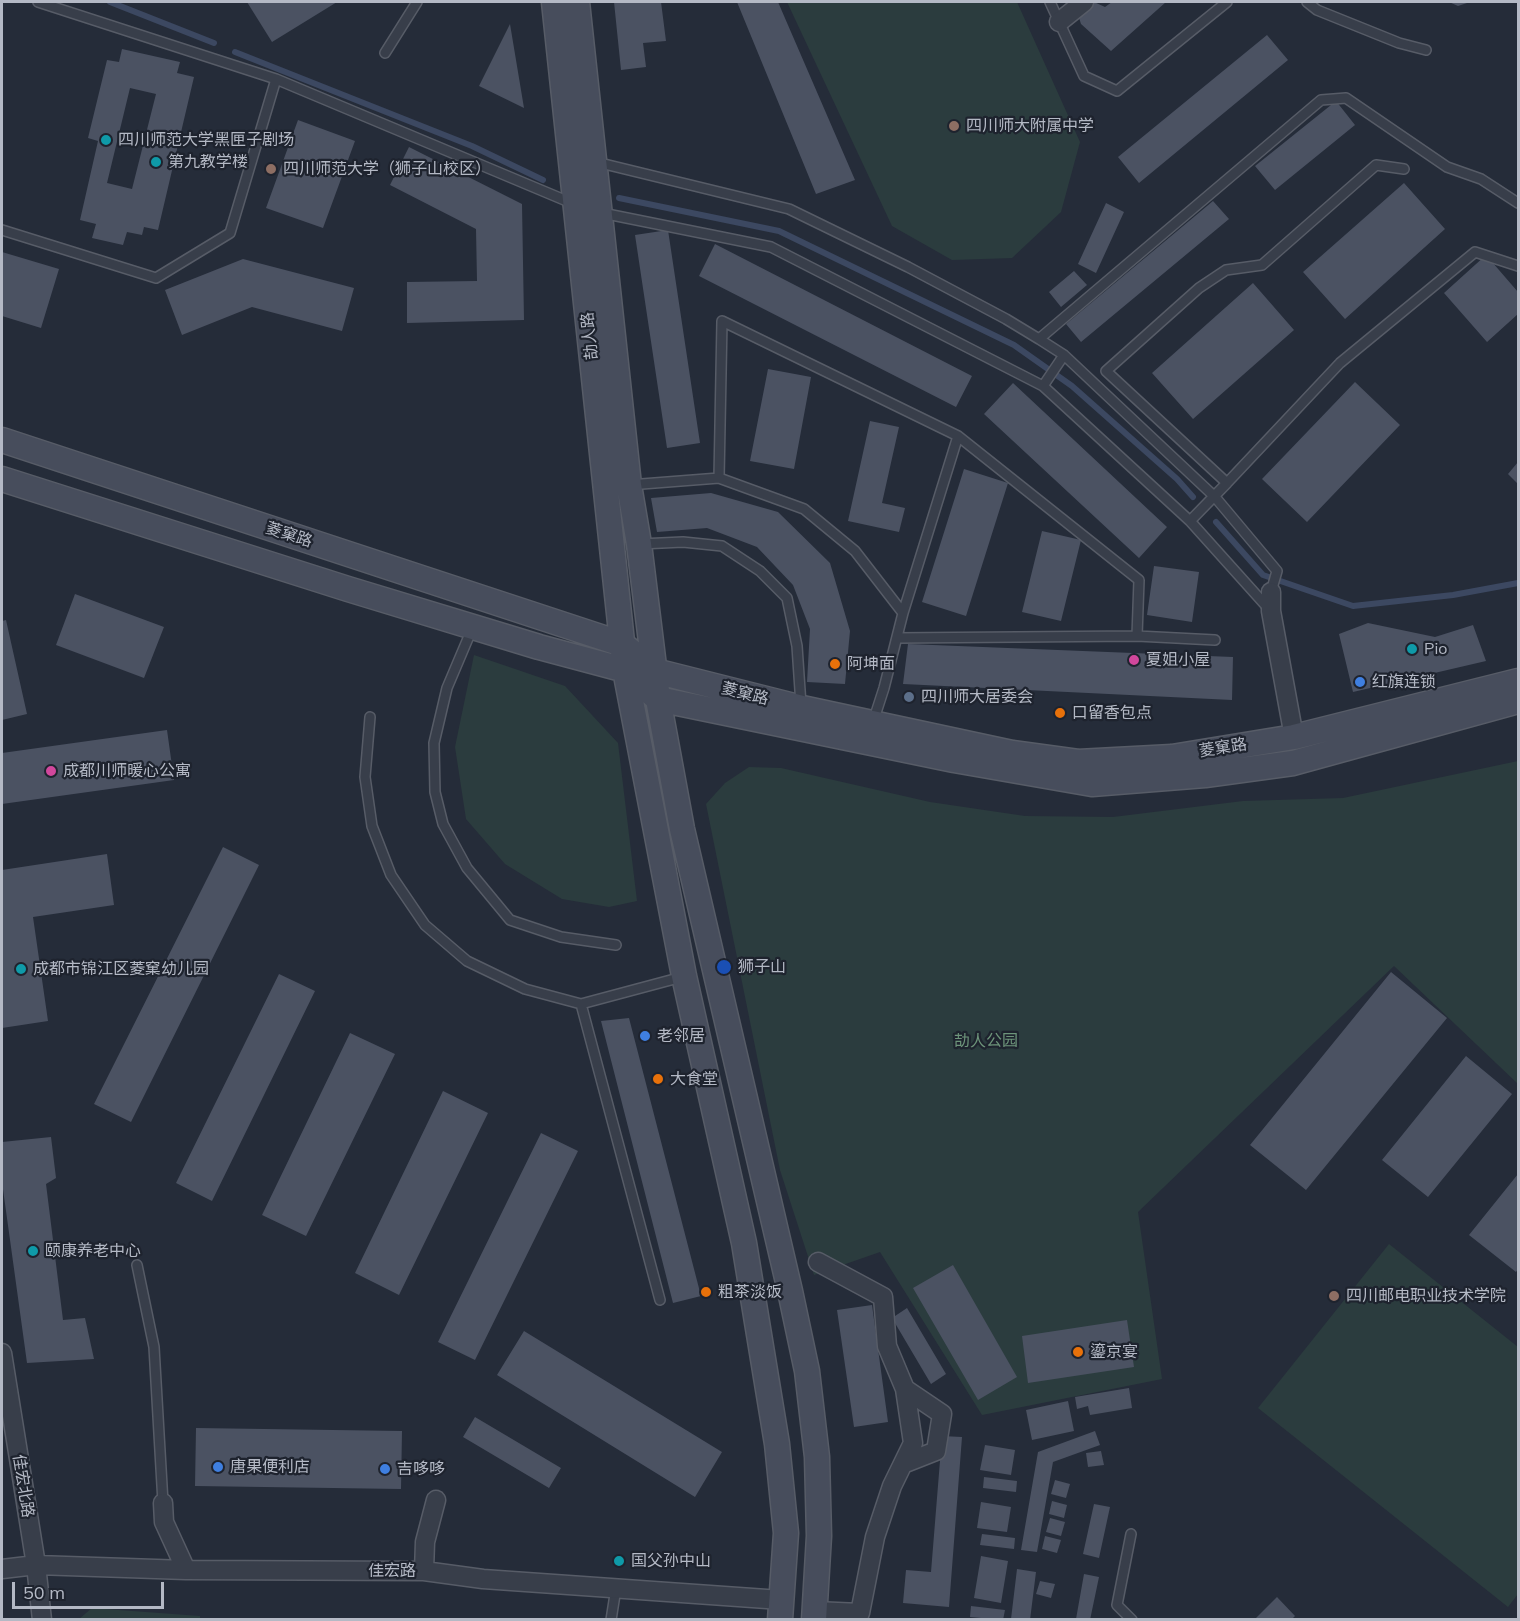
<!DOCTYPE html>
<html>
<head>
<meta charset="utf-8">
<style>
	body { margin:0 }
	#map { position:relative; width:1520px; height:1621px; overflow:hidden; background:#252c39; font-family:Mulish,sans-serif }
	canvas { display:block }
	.frame { position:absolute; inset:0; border:3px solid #b4b9c5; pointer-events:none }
	.scale { position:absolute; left:12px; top:1582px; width:152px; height:27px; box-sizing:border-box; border:3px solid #b4b9c5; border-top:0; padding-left:8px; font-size:18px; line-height:21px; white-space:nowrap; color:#b4b9c5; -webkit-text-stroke:4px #1e232e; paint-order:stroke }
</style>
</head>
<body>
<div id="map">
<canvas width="1520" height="1621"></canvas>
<div class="frame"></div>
<div class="scale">50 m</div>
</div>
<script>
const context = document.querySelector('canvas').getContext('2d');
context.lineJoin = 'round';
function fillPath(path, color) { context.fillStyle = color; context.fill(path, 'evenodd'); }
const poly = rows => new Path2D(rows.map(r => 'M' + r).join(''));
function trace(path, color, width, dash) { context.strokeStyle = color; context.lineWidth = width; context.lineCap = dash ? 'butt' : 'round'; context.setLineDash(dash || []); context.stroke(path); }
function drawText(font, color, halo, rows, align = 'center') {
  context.font = font + ' Mulish,"Noto Sans SC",sans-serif'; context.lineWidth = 4.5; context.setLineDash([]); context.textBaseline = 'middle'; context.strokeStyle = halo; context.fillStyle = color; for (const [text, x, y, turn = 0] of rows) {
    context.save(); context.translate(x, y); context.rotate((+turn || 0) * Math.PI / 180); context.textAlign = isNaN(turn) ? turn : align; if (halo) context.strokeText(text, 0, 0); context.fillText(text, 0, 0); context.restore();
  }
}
const green = poly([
	[787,2,1017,2,1080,142,1061,212,1012,258,952,260,892,226],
	[474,655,565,686,618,743,637,901,609,907,562,899,505,864,466,819,455,747],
	[1518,761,1518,1084,1394,966,1138,1212,1162,1379,982,1415,880,1252,814,1275,780,1170,706,804,725,783,749,767,781,768,930,802,1025,816,1113,817,1243,801,1343,798],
	[1389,1244,1518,1347,1518,1594,1508,1607,1258,1408],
	[92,1608,200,1616,200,1619,79,1619]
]);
const stream = poly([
	[110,2,214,43],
	[235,52,472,146,543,180],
	[619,198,779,231,1014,345,1072,386,1177,479,1193,497],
	[1216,522,1263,575,1353,606,1453,595,1518,583]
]);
const building = poly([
	[247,2,337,2,272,42],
	[614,2,661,2,666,41,643,43,646,67,621,70],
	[737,2,778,2,855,180,816,194],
	[1074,2,1094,2,1105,7,1112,2,1166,2,1111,51,1081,24],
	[1449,2,1470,2,1458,6],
	[510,24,524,108,479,86],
	[1267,35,1288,60,1139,183,1118,157],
	[122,49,180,62,177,73,194,77,158,230,144,227,142,235,127,232,123,245,92,238,96,224,80,220,98,141,88,138,107,60,119,62],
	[130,88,156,94,132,189,107,183],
	[1336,101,1355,125,1275,190,1255,166],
	[298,120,355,141,323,228,266,208],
	[409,147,522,204,524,320,407,323,407,282,477,281,476,229,390,185],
	[1404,183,1445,229,1345,319,1303,272],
	[1213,201,1229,219,1081,342,1066,324],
	[1106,203,1124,212,1096,273,1078,264],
	[668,230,700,443,667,448,635,235],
	[715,244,972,376,956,407,699,276],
	[2,252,59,269,41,328,2,316],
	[1486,255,1518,292,1518,314,1487,342,1444,293],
	[243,259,354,288,342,331,252,307,182,335,165,290],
	[1074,271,1087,285,1061,307,1049,292],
	[1253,283,1294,330,1193,419,1152,373],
	[768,369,811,377,794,469,750,461],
	[1355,382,1400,425,1307,522,1262,479],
	[1013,383,1167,527,1139,558,984,414],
	[870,421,899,427,882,503,905,508,899,532,848,521],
	[1518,462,1518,484,1508,474],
	[964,469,1008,483,966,616,922,602],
	[711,493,778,512,830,563,850,631,845,684,807,682,810,629,793,585,757,547,707,528,657,532,651,498],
	[1042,531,1081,540,1061,621,1022,612],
	[1154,566,1199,572,1192,622,1147,615],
	[75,594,164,627,144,678,56,645],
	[6,620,27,714,2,720,2,621],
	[1368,623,1435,637,1473,625,1486,661,1353,692,1339,634],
	[908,644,1233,657,1232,700,903,684],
	[167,730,174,780,2,804,2,753],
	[223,847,259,865,131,1122,94,1104],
	[107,854,114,905,33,917,48,1021,2,1028,2,870],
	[1391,972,1447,1018,1306,1190,1250,1145],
	[279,974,315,991,212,1201,176,1183],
	[629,1018,701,1296,673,1303,601,1021],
	[350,1033,395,1054,306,1236,262,1215],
	[1466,1056,1512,1094,1428,1197,1382,1160],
	[443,1091,488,1113,399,1295,355,1273],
	[541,1133,578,1151,475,1360,438,1342],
	[51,1137,56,1178,46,1184,63,1320,85,1318,94,1359,27,1363,2,1182,2,1142],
	[1518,1174,1518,1269,1516,1272,1469,1235],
	[953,1265,1017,1377,978,1400,913,1288],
	[872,1305,888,1422,854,1427,837,1310],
	[907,1308,946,1374,931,1384,892,1318],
	[1127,1320,1134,1367,1028,1383,1022,1336],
	[524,1331,722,1452,695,1497,497,1375],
	[1129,1388,1132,1408,1090,1415,1088,1406,1077,1409,1075,1397],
	[1068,1401,1074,1431,1032,1440,1026,1410],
	[475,1417,561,1468,549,1488,463,1437],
	[196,1428,402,1431,401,1489,195,1486],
	[1095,1431,1100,1445,1053,1462,1037,1552,1021,1550,1038,1452],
	[942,1436,962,1437,949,1607,903,1603,906,1570,931,1572],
	[985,1445,1015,1450,1011,1475,980,1470],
	[1101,1451,1104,1465,1088,1467,1086,1453],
	[984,1477,1017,1481,1016,1492,983,1488],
	[1055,1480,1070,1484,1066,1498,1051,1494],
	[1052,1501,1067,1505,1064,1518,1049,1514],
	[981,1502,1011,1507,1007,1532,977,1528],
	[1094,1504,1110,1507,1099,1558,1083,1554],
	[1050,1518,1065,1522,1061,1536,1046,1532],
	[982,1534,1015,1538,1014,1549,980,1545],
	[1045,1536,1061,1540,1057,1553,1042,1549],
	[981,1556,1008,1561,1001,1603,974,1598],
	[1017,1569,1036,1572,1030,1620,1011,1619],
	[1084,1574,1099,1577,1090,1620,1076,1619],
	[1040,1581,1055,1584,1051,1598,1036,1594],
	[1277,1597,1295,1616,1291,1620,1254,1620],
	[971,1606,1005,1610,1003,1620,970,1617]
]);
const lane = poly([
	[38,2,276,79,574,204],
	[1050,2,1084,76,1117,91,1227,2],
	[1307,2,1317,10,1399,43,1426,50],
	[385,53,417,2],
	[596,162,789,209,908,267,1006,319,1039,339,1064,355,1215,497,1277,571,1271,592],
	[1404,169,1376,165,1262,265,1226,270,1199,288,1106,371,1227,483,1340,363,1475,252,1518,266],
	[602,213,771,247,1043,386,1190,521],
	[2,230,156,278,230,233,276,79],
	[1039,339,1321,100,1346,98,1447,167,1481,179,1518,203],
	[1043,386,1064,355],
	[719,478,722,321,958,436,1139,580,1137,636],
	[1227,483,1190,521,1269,609],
	[629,485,719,478,804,509,855,551,903,613],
	[640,544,683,542,722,546,760,571,787,598,797,646,801,705],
	[472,629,447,688,434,743,435,792,443,824,467,868,510,920,561,937,616,945],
	[897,638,1137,636,1215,640],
	[370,717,365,777,372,826,391,875,425,925,467,961,525,989,581,1004],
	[873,722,884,688,903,613,958,436],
	[137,1265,154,1347,163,1503],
	[660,1300,581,1004,682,977],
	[1131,1534,1117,1605,1132,1620],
	[611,1620,616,1588]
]);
const street = poly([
	[1059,22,1084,2],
	[1271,592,1271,611,1294,737],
	[2,1353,36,1565,42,1620],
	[903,1464,936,1451,942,1414,905,1389],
	[163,1503,164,1522,186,1570],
	[2,1569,36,1565,186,1570,424,1571,483,1579,781,1600],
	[424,1571,425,1542,436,1500],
	[815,1611,860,1613,875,1537,892,1486,913,1443,905,1389,887,1346,883,1297,818,1262]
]);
const secondary = poly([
	[554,2,625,670,684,976,744,1243,777,1444,786,1533,780,1620],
	[577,2,629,485,639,544,658,699,682,829,790,1291,807,1371,817,1457,819,1536,814,1620],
	[2,440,622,644,655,671,802,708,1012,753,1078,762,1172,757,1294,737,1518,681],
	[2,479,348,589,539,647,625,670,658,699,954,760,1092,784,1205,775,1293,763,1518,701]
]);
const markers = [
	[954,126,6,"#8d6e63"],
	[106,140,6,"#0f9aa8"],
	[156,162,6,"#0f9aa8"],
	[271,169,6,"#8d6e63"],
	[1412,649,6,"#0f9aa8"],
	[1134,660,6,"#d1479c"],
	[835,664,6,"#e8710a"],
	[1360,682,6,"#3f7fe0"],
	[909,697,6,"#5c6f8a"],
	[1060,713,6,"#e8710a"],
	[51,771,6,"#d1479c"],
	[724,967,8,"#1a4fb4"],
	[21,969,6,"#0f9aa8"],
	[645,1036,6,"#3f7fe0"],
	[658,1079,6,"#e8710a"],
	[33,1251,6,"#0f9aa8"],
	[706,1292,6,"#e8710a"],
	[1334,1296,6,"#8d6e63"],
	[1078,1352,6,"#e8710a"],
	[218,1467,6,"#3f7fe0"],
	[385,1469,6,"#3f7fe0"],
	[619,1561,6,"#0f9aa8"]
];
const poiNames = [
	["四川师大附属中学",966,126],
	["四川师范大学黑匣子剧场",118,140],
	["第九教学楼",168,162],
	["四川师范大学（狮子山校区）",283,169],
	["Pio",1424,649],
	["夏姐小屋",1146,660],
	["阿坤面",847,664],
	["红旗连锁",1372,682],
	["四川师大居委会",921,697],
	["口留香包点",1072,713],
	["成都川师暖心公寓",63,771],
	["狮子山",738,967],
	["成都市锦江区菱窠幼儿园",33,969],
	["老邻居",657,1036],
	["大食堂",670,1079],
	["颐康养老中心",45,1251],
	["粗茶淡饭",718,1292],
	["四川邮电职业技术学院",1346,1296],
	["鎏京宴",1090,1352],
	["唐果便利店",230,1467],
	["吉哆哆",397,1469],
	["国父孙中山",631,1561]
];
const streetNames = [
	["劼人路",590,336,-96],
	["菱窠路",289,535,18],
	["菱窠路",745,694,14],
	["菱窠路",1223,748,-9],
	["佳宏北路",23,1486,81],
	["佳宏路",392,1571]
];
const parkNames = [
	["劼人公园",986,1041]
];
fillPath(green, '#2b3c3e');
trace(stream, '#3c4861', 6);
fillPath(building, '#4b5262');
trace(lane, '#575c67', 12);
trace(street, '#575c67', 21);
trace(secondary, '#575c67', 27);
trace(lane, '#383e4a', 9);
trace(street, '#383e4a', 18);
trace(secondary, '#474d5c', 24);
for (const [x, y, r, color] of markers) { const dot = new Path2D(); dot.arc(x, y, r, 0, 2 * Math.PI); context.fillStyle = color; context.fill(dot); trace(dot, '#1e232e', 2); }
drawText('16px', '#b4b9c5', '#1e232e', poiNames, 'left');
drawText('16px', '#b4b9c5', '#1e232e', streetNames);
drawText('16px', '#6d947a', '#1e232e', parkNames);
</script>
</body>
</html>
